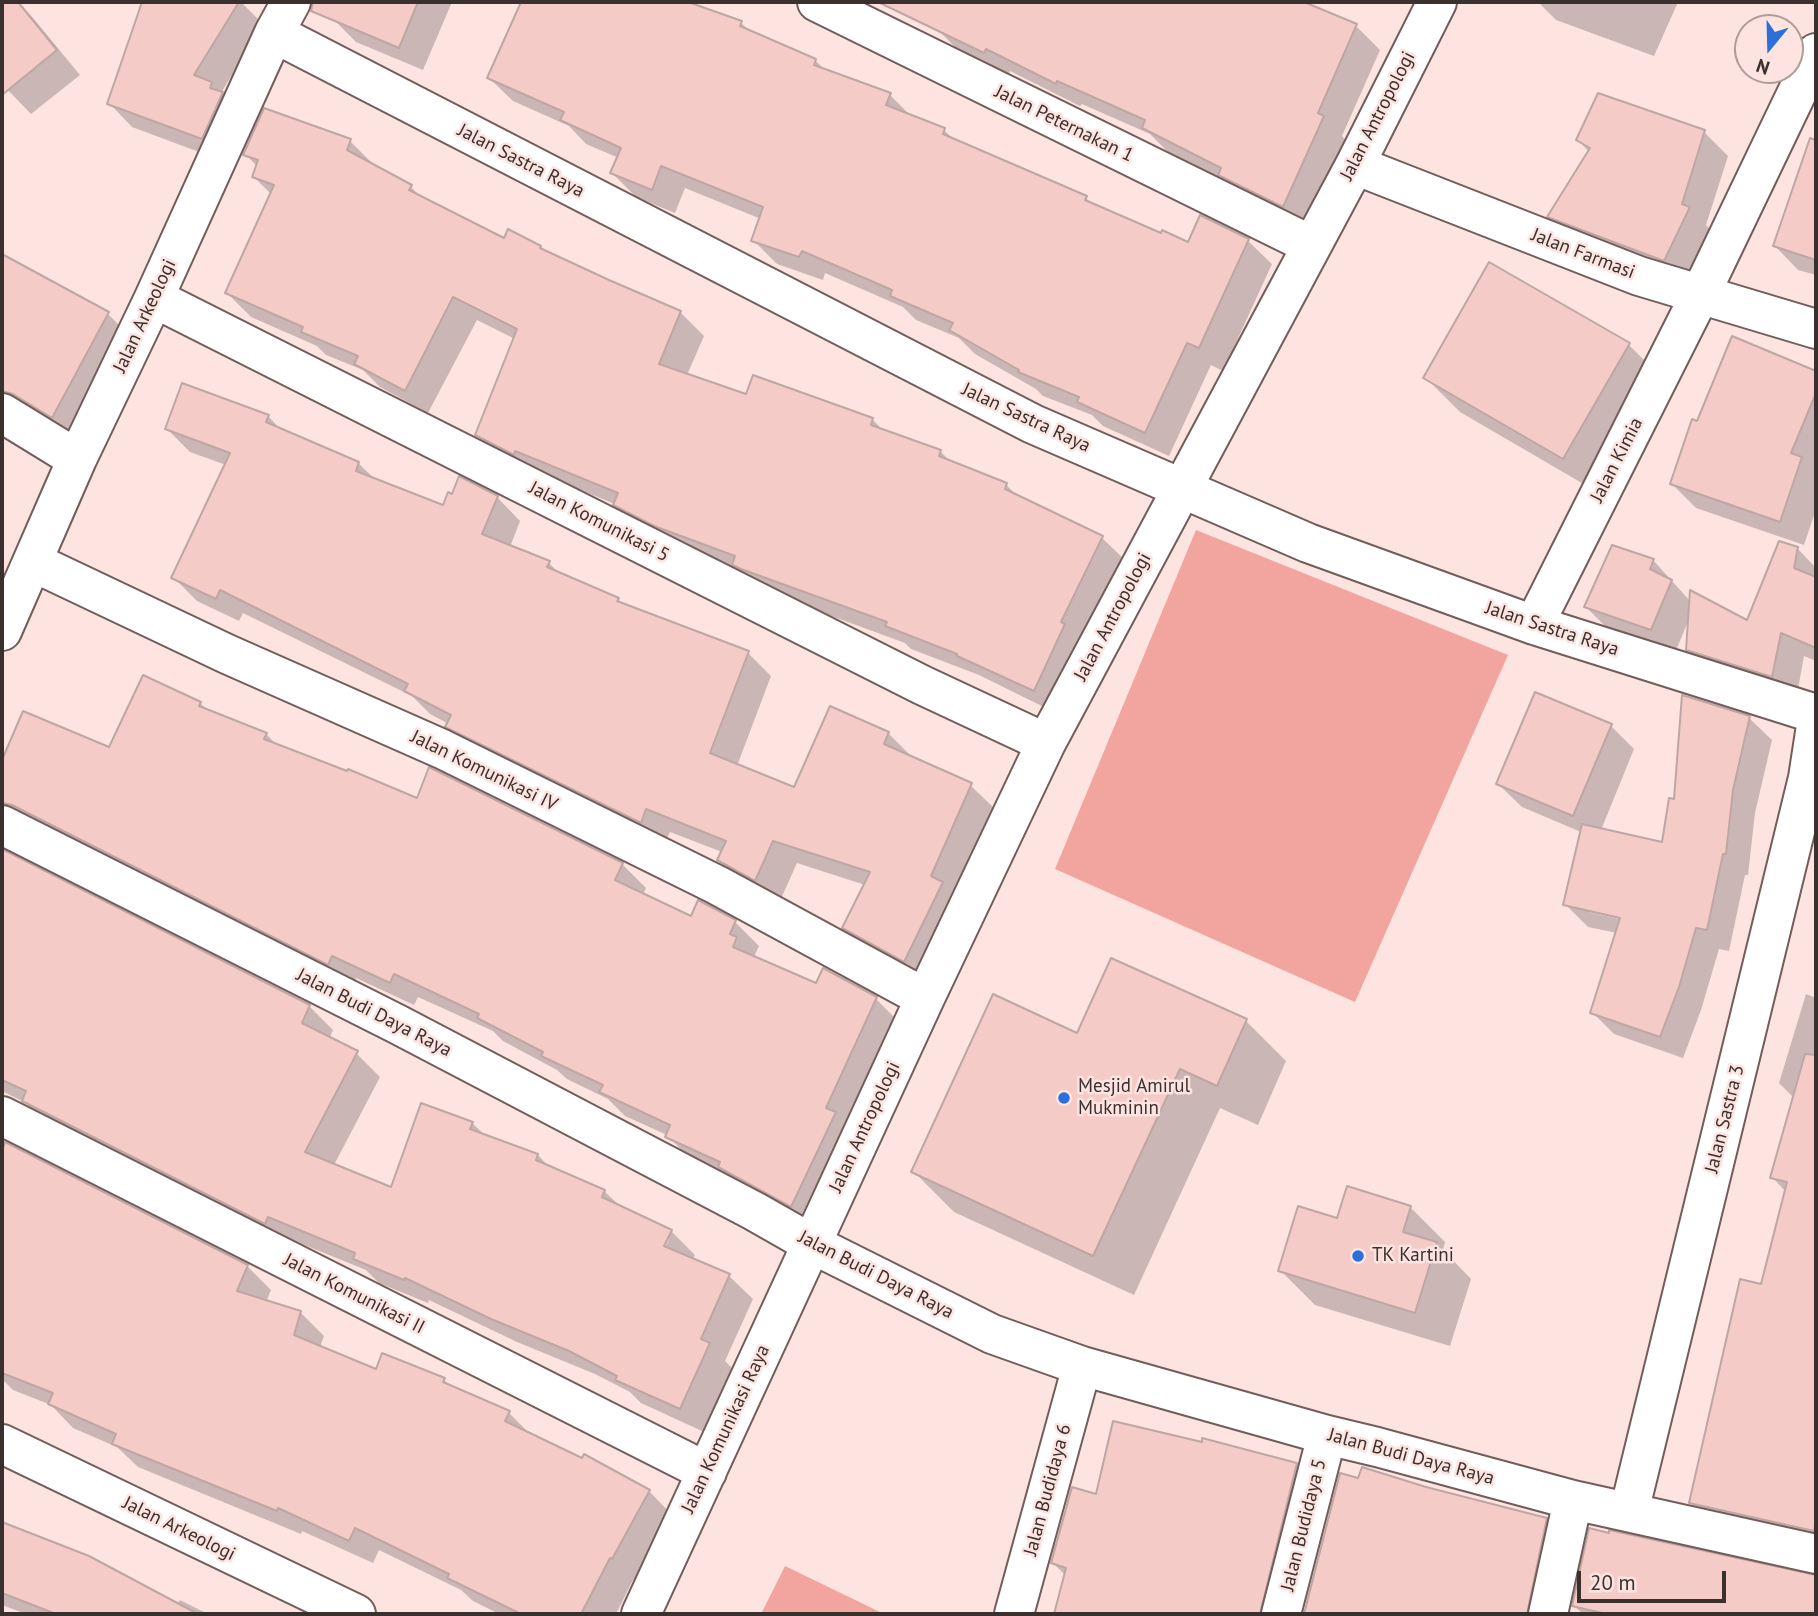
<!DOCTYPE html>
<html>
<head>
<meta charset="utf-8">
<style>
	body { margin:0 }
	#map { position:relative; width:1818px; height:1616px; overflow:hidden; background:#fde4e1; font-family:"PT Sans",sans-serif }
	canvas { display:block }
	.frame { position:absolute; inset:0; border:4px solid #3a312f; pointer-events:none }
	.north { position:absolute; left:1734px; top:14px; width:70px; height:70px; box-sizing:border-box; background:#fde4e1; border:2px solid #af9c9a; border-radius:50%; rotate:199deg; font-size:19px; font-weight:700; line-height:28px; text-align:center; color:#3a312f }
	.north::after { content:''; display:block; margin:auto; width:24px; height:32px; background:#2c6fdb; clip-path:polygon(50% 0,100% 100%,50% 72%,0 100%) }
	.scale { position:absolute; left:1577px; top:1571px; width:149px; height:32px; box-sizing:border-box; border:4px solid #3a312f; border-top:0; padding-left:9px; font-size:21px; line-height:24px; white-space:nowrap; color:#3a312f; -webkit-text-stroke:5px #fde4e1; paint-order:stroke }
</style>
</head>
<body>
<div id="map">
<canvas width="1818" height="1616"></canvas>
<div class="frame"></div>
<div class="north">N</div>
<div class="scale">20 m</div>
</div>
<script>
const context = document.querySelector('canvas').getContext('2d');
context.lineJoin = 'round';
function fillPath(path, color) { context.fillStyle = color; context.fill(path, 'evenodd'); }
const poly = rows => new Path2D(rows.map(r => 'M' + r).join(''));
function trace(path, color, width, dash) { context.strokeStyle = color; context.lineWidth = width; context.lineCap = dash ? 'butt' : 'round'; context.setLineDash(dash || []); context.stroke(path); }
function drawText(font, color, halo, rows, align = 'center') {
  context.font = font + ' "PT Sans",sans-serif'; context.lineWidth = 5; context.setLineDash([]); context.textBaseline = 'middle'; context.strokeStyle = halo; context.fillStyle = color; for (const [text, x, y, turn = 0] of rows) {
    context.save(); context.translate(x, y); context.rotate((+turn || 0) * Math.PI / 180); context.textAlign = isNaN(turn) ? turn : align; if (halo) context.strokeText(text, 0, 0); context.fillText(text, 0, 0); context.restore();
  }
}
const green = poly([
	[1196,530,1508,655,1355,1002,1055,869],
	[785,1566,882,1613,881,1614,761,1614]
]);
const shadow = poly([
	[2,2,18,2,33,18,80,75,31,114,2,84],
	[144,2,241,2,263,24,221,93,246,118,226,162,132,127,109,103],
	[339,2,452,2,423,70,356,42,332,18],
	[521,2,686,2,741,23,751,32,815,60,826,71,890,95,913,118,944,130,955,141,1086,198,1093,205,1162,235,1189,244,1201,217,1248,241,1272,264,1223,371,1211,365,1169,456,1103,426,1092,415,1043,396,1036,389,975,354,959,338,916,320,903,307,825,273,823,280,777,264,753,240,761,219,685,188,675,213,636,197,612,173,619,158,586,144,569,126,513,101,489,78],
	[895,2,1302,2,1356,26,1380,50,1342,136,1346,141,1307,229,1244,198,1227,181,1168,152,1150,134,1082,104,1080,106,1010,71,1008,75,960,52,936,28],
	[1538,2,1678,2,1654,56,1556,20],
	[1704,132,1728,156,1706,225,1713,232,1687,283,1573,240,1550,216,1589,152,1578,140],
	[350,141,373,164,411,187,423,199,505,240,540,247,545,252,680,312,704,336,687,375,747,396,872,419,884,431,940,451,952,463,1006,485,1020,498,1102,538,1126,561,1058,714,979,675,911,649,905,643,766,592,757,588,741,572,680,549,639,528,615,504,501,458,477,435,515,339,477,320,428,413,380,387,363,370,326,355,317,346,251,317,227,293,272,195,254,177,257,166,245,154],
	[1798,177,1816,181,1816,275,1798,270,1775,246],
	[2,256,108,314,143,349,88,452,15,420,2,439],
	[1629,345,1664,380,1599,493,1460,412,1425,377],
	[1812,371,1816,372,1816,509,1804,545,1696,508,1672,484,1698,423],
	[268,416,282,431,358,463,376,480,444,507,497,497,520,521,510,547,549,563,562,576,618,599,624,606,748,653,771,676,737,766,795,790,888,733,912,757,970,785,994,808,928,984,868,951,844,928,865,885,797,863,779,903,742,884,719,860,722,852,670,832,664,845,471,750,447,726,449,724,430,714,412,696,243,613,239,621,197,601,173,577,226,465,190,452,167,429],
	[1797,548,1816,568,1816,661,1804,656,1796,700,1711,673,1687,649,1689,619,1675,653,1610,631,1586,607,1653,560,1691,602,1748,622],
	[200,703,209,712,266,734,278,746,418,800,622,864,646,888,643,895,692,918,699,903,735,922,759,946,754,957,817,985,875,998,899,1022,815,1229,691,1160,667,1135,625,1116,608,1099,567,1079,557,1070,503,1041,493,1031,418,997,414,1005,356,978,352,987,5,840,3,852,309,1006,333,1030,329,1039,356,1053,380,1077,334,1165,392,1189,472,1123,486,1136,538,1155,550,1168,604,1191,622,1208,671,1231,695,1255,692,1260,729,1276,753,1299,725,1361,733,1369,704,1432,641,1403,630,1392,595,1374,517,1342,429,1300,428,1303,379,1283,366,1270,292,1240,289,1247,48,1125,24,1102,2,1091,2,764,23,713,110,750],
	[666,1239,669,1239,662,1254],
	[1749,718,1772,740,1755,813,1748,875,1745,875,1729,951,1719,949,1701,1010,1683,1058,1614,1034,1592,1012,1617,933,1588,927,1565,904,1581,832,1522,807,1498,784,1611,726,1634,749,1601,830,1663,844,1675,801],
	[1589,909,1629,918,1628,921,1589,912],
	[1806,994,1816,998,1816,1553,1719,1531,1691,1503,1762,1286,1786,1192,1772,1177,1794,1098,1779,1083],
	[1246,1021,1286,1061,1258,1125,1220,1108,1134,1295,954,1212,914,1172,1078,1035],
	[6,1145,247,1266,271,1290,266,1302,300,1312,324,1336,320,1347,377,1371,444,1380,451,1387,509,1413,532,1436,649,1491,672,1515,636,1581,633,1580,616,1614,499,1614,473,1601,461,1590,379,1550,373,1563,302,1531,301,1534,138,1467,117,1447,73,1428,51,1405,13,1390,2,1379,2,1156],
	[1410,1207,1445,1242,1443,1250,1471,1279,1450,1346,1315,1305,1280,1270,1338,1220],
	[1296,1464,1320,1488,1288,1614,1056,1614,1066,1576,1053,1563,1097,1496],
	[1341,1476,1425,1489,1546,1519,1570,1543,1555,1614,1305,1614],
	[2,1535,177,1605,180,1600,208,1614,26,1614,2,1605],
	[1811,1577,1816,1577,1816,1614,1583,1614,1574,1606]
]);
const building = poly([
	[2,2,18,2,57,50,2,95,2,2],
	[142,2,239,2,194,75,212,82,210,88,223,92,202,139,107,104,142,2],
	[313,2,418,2,399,48,311,11,313,2],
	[521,2,688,2,742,21,740,26,816,59,814,65,891,93,886,105,945,128,943,134,1087,196,1085,200,1161,233,1162,230,1188,242,1200,215,1249,239,1199,348,1187,343,1145,433,1077,402,1079,397,1018,372,1019,370,949,330,953,323,890,296,892,290,802,251,799,257,751,241,763,207,661,166,652,190,610,173,621,148,560,120,564,112,487,78,521,2],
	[878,2,1304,2,1357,24,1318,113,1324,116,1283,207,1218,175,1221,168,1142,128,1145,120,1057,81,1056,84,986,49,984,53,878,2],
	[1598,93,1705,130,1682,204,1690,207,1664,261,1547,217,1590,148,1576,140,1598,93],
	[264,108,351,139,347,150,412,185,409,190,504,238,508,229,541,246,540,248,609,280,681,311,659,364,746,394,753,375,873,418,871,425,941,450,939,456,1007,483,1005,489,1103,536,1061,622,1065,624,1034,691,957,656,957,654,885,626,887,622,741,569,732,565,735,556,654,526,613,505,618,493,515,451,514,455,475,435,517,329,453,297,405,391,354,364,358,356,301,332,303,327,225,293,274,185,252,177,258,160,243,155,264,108],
	[1810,138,1816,140,1816,260,1773,246,1810,138],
	[2,254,109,312,52,418,13,394,2,391,2,254],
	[1489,262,1630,343,1563,459,1423,378,1489,262],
	[1732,336,1816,371,1816,393,1791,453,1802,457,1780,522,1670,484,1692,419,1697,421,1732,336],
	[182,383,269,415,266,422,359,462,356,471,443,505,448,492,452,494,459,476,498,496,482,534,550,561,547,567,619,598,617,601,749,651,710,753,794,787,830,706,889,732,884,744,972,783,931,876,943,882,904,962,842,928,870,872,773,841,755,881,717,860,726,841,646,809,641,823,445,727,451,715,404,691,408,684,220,590,216,599,171,578,230,453,165,429,182,383],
	[1779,541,1798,547,1794,568,1816,577,1816,648,1781,633,1772,677,1686,650,1690,590,1747,620,1779,541],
	[1612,545,1654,559,1650,569,1672,580,1651,630,1584,607,1612,545],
	[143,675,201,702,199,706,267,733,264,739,347,771,348,769,417,798,429,767,623,863,615,880,691,916,698,900,736,920,730,934,737,937,733,947,816,983,823,968,877,997,826,1108,836,1112,791,1207,718,1167,720,1162,665,1137,670,1125,599,1092,603,1085,541,1056,543,1052,477,1018,479,1014,394,974,390,983,332,956,328,965,12,805,2,803,2,760,23,711,109,747,143,675],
	[1535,692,1612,724,1573,816,1496,784,1535,692],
	[1682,695,1750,716,1733,790,1726,854,1723,854,1707,930,1696,928,1679,987,1660,1037,1590,1013,1620,918,1563,905,1582,824,1662,842,1669,798,1674,799,1682,695],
	[2,849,310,1005,302,1023,358,1051,305,1152,391,1187,421,1103,473,1122,470,1129,538,1154,536,1160,605,1190,602,1197,672,1230,664,1246,730,1274,701,1339,710,1343,680,1409,615,1380,617,1376,569,1351,491,1319,405,1278,404,1280,353,1259,355,1253,268,1217,265,1224,22,1101,26,1091,2,1080,2,849],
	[1111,958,1247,1019,1217,1086,1180,1069,1093,1256,911,1172,993,994,1077,1033,1111,958],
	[1805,1054,1816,1055,1816,1521,1814,1531,1689,1503,1740,1279,1761,1284,1787,1182,1770,1178,1805,1054],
	[5,1142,248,1265,237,1291,301,1311,294,1335,376,1369,382,1353,445,1378,443,1382,510,1411,505,1421,582,1458,584,1454,650,1490,612,1559,610,1558,581,1614,521,1614,447,1578,449,1574,355,1528,349,1541,278,1508,277,1511,112,1444,116,1434,48,1404,53,1393,2,1373,2,1151,5,1142],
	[1347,1186,1411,1206,1403,1232,1437,1242,1415,1313,1278,1271,1298,1206,1337,1218,1347,1186],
	[1113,1421,1202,1442,1202,1438,1297,1463,1260,1614,1054,1614,1066,1568,1051,1563,1072,1487,1096,1494,1113,1421],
	[1362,1467,1426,1487,1547,1518,1527,1614,1304,1614,1340,1473,1358,1478,1362,1467],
	[2,1522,89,1556,198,1614,56,1614,2,1593,2,1522],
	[1589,1528,1609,1533,1609,1530,1816,1575,1816,1614,1606,1614,1572,1606,1589,1528]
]);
const minor = poly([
	[817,2,1311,245],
	[274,33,1033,424,1308,543,1534,625,1816,714],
	[1355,165,1639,276,1816,329],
	[154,298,922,685,1046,743],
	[2,413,77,459],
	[33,562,227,654,442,749,717,885,925,998],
	[1534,625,1700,295,1816,53],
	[2,631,77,459,154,298,274,33,291,2],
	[2,825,397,1024,754,1211,812,1244,992,1334,1082,1366,1327,1435,1377,1447,1573,1500,1816,1554],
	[2,1116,707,1472],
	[2,1444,356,1614],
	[1629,1512,1808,778,1816,726],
	[641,1614,925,998,1046,743,1355,165,1437,2],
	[1014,1614,1082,1366],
	[1281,1614,1327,1435],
	[1548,1614,1573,1500]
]);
const markers = [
	[1064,1098,7,"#2c6fdb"],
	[1358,1256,7,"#2c6fdb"]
];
const streetNames = [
	["Jalan Antropologi",1378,116,-63],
	["Jalan Peternakan 1",1064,124,26],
	["Jalan Sastra Raya",521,161,27],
	["Jalan Farmasi",1583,254,21],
	["Jalan Arkeologi",145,316,-65],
	["Jalan Sastra Raya",1026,418,25],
	["Jalan Kimia",1617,460,-63],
	["Jalan Komunikasi 5",599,522,27],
	["Jalan Antropologi",1113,617,-62],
	["Jalan Sastra Raya",1552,629,18],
	["Jalan Komunikasi IV",484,771,26],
	["Jalan Budi Daya Raya",374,1013,27],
	["Jalan Sastra 3",1725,1119,-76],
	["Jalan Antropologi",865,1127,-65],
	["Jalan Budi Daya Raya",876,1275,27],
	["Jalan Komunikasi II",354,1294,27],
	["Jalan Komunikasi Raya",726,1429,-65],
	["Jalan Budi Daya Raya",1411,1457,15],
	["Jalan Budidaya 6",1048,1490,-75],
	["Jalan Budidaya 5",1304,1525,-76],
	["Jalan Arkeologi",179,1529,26]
];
const poiNames = [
	["Mesjid Amirul",1078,1087],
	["Mukminin",1078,1109],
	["TK Kartini",1372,1256]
];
fillPath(green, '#f2a59e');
fillPath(shadow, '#0003');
fillPath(building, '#f4cbc6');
trace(building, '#bea6a4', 2);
trace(minor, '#725d5b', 42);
trace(minor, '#fff', 38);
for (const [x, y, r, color] of markers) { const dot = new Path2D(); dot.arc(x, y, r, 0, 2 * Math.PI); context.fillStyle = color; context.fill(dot); trace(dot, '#fde4e1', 2.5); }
drawText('19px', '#3a312f', '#fde4e1', streetNames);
drawText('19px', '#3a312f', '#fde4e1', poiNames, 'left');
</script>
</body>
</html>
